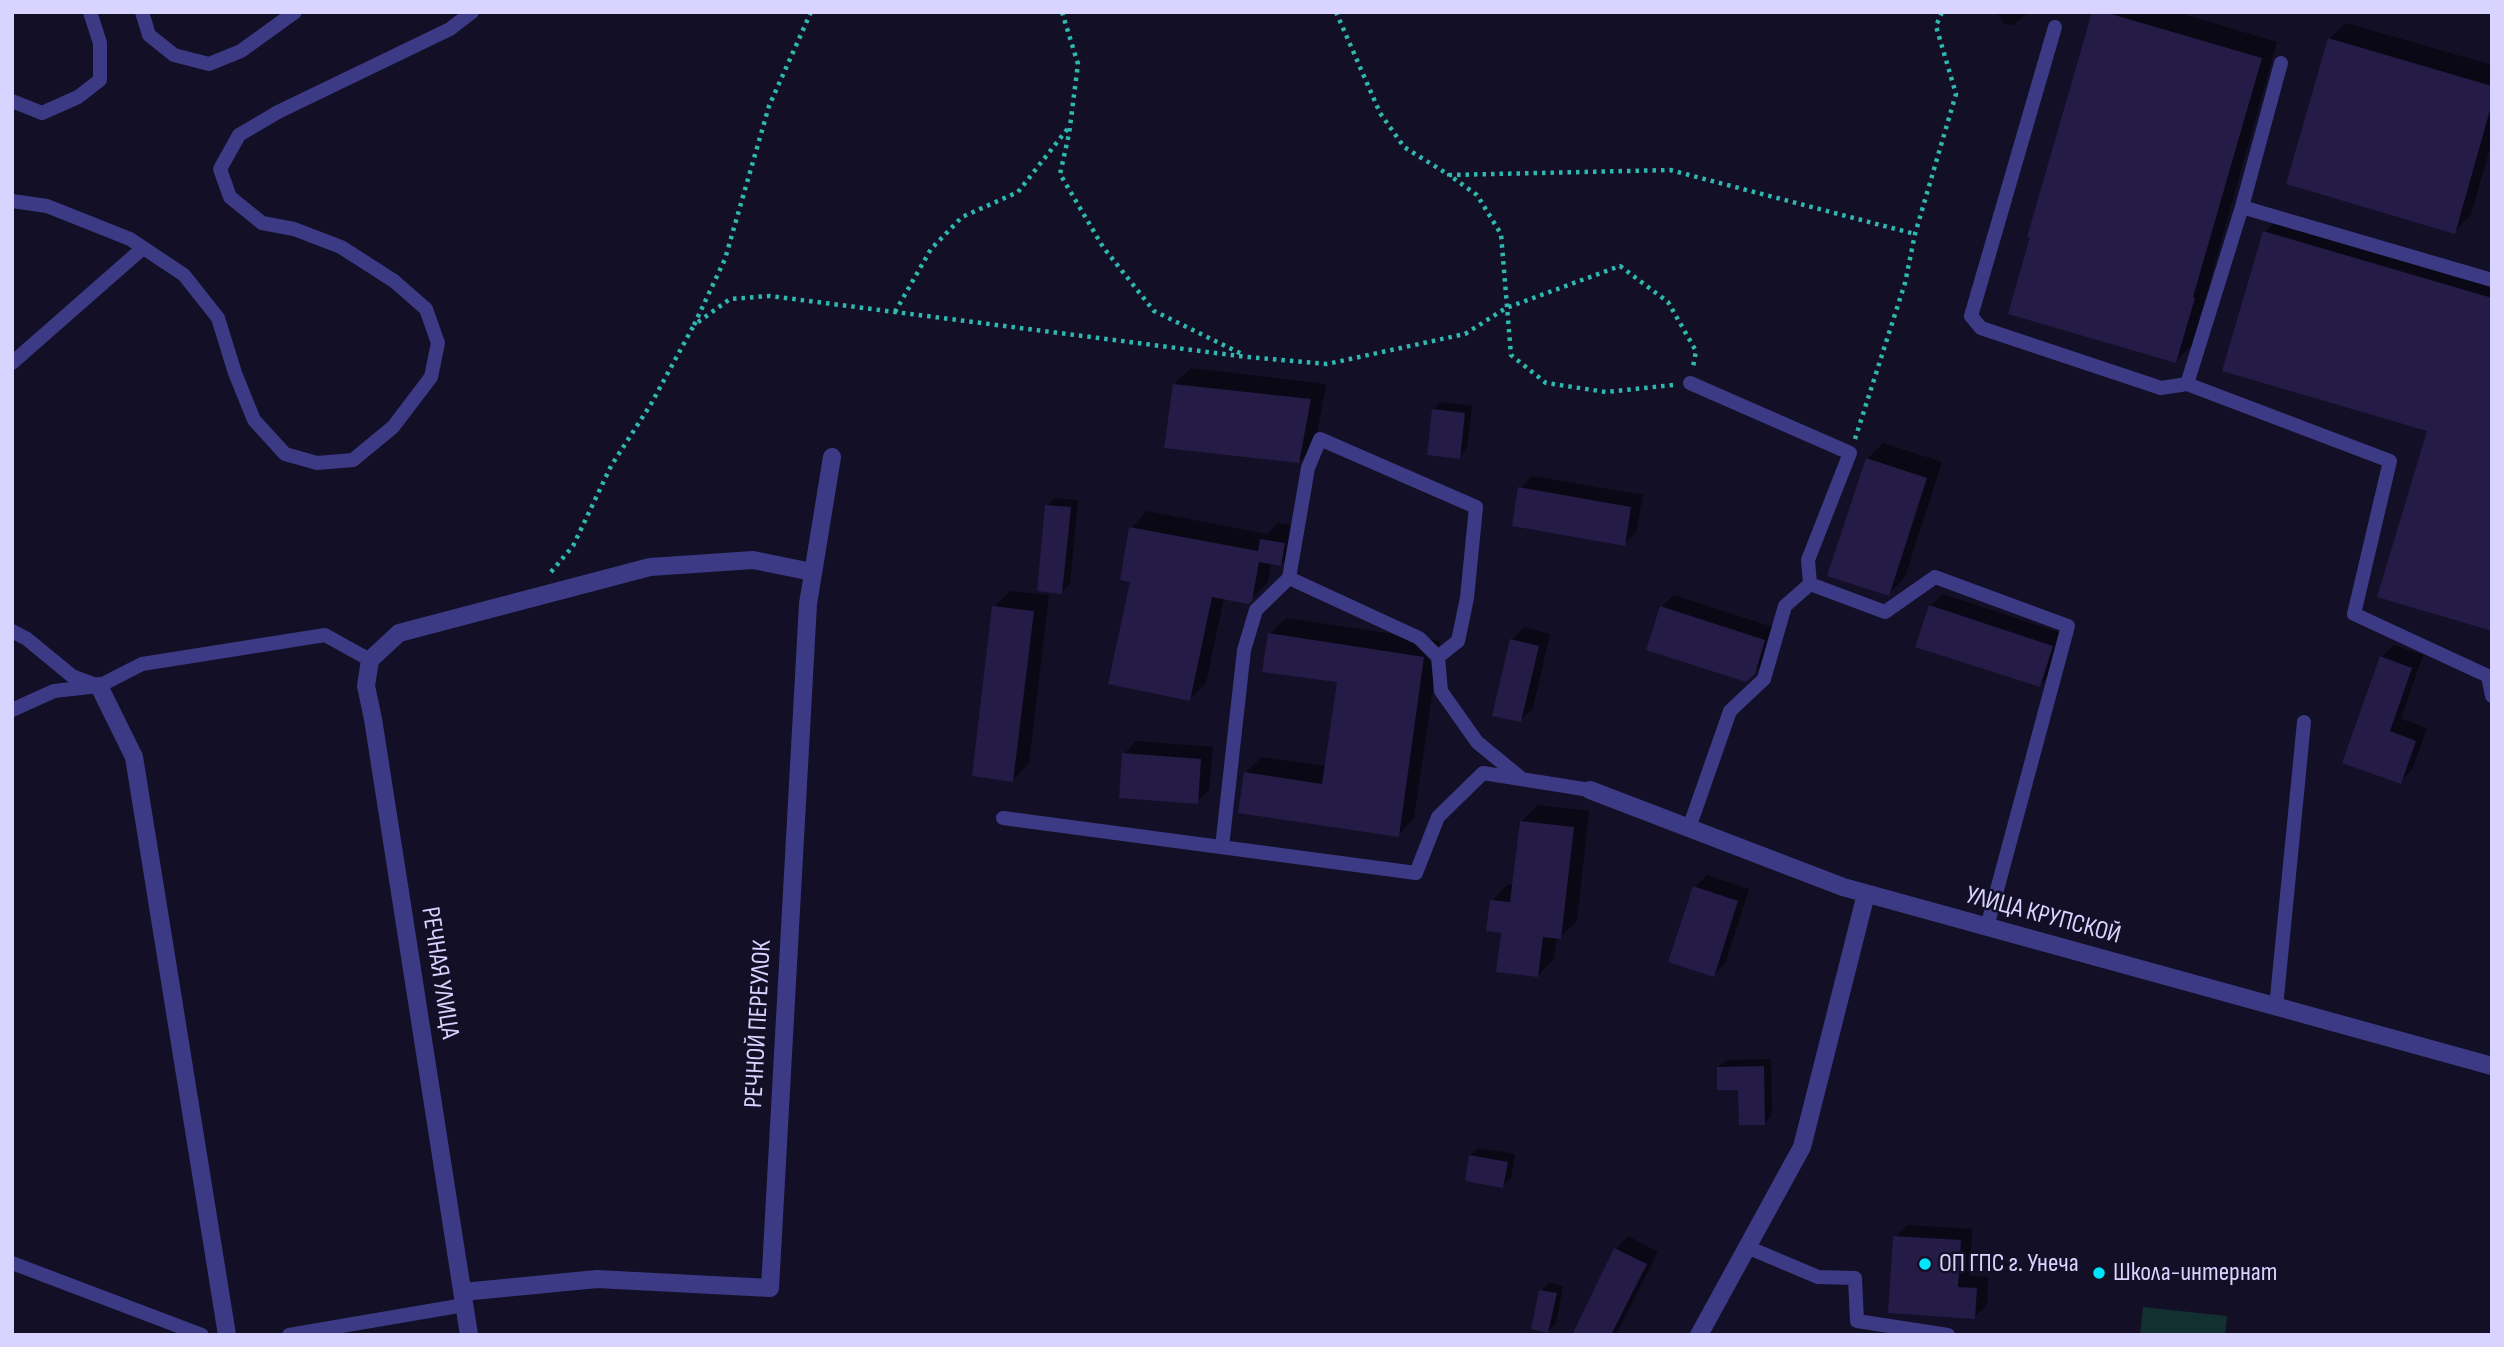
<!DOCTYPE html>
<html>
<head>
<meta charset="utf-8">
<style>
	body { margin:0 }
	#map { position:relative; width:2504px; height:1347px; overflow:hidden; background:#130f26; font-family:"Sofia Sans Condensed",sans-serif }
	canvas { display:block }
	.frame { position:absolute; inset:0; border:14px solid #d9d4ff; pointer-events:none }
</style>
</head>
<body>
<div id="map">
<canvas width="2504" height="1347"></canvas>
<div class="frame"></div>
</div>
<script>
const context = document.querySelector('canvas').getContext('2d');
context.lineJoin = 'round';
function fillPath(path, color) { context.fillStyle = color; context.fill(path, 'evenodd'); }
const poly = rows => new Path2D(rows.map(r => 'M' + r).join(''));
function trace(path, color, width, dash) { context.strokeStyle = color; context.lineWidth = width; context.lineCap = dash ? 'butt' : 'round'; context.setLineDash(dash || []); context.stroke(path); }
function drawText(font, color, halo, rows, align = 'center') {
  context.font = font + ' "Sofia Sans Condensed",sans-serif'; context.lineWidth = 5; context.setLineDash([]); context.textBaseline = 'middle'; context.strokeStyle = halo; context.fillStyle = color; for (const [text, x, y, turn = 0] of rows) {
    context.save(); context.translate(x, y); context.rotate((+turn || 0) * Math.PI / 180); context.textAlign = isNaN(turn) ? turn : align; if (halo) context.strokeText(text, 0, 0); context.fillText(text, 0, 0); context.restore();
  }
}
const green = poly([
	[2143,1307,2227,1316,2225,1335,2140,1335]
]);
const shadow = poly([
	[1997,12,2029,12,2013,25,2004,24],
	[2094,12,2176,12,2277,42,2192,345,2176,361],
	[2346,23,2492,65,2492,141,2471,215,2454,232,2329,39],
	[2281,216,2492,278,2492,629,2429,430,2265,232],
	[1191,368,1326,384,1315,445,1299,462,1174,384],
	[1441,402,1472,406,1467,449,1459,457,1433,410],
	[1883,443,1942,462,1905,577,1889,594,1867,459],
	[1532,476,1643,495,1636,532,1624,544,1520,488],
	[1054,498,1078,500,1070,584,1062,592,1047,506],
	[1147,511,1267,534,1278,523,1301,527,1297,548,1281,564,1271,562,1268,582,1248,602,1224,598,1206,683,1190,699,1132,581,1131,528],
	[1010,591,1049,595,1029,763,1013,780,994,607],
	[1943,594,2064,634,2052,673,2040,685,1930,606],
	[1674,595,1776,628,1767,660,1746,680,1662,607],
	[1286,618,1440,641,1414,818,1398,835,1245,773,1262,757,1326,766,1339,681,1270,634],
	[1524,627,1550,634,1533,708,1521,720,1512,640],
	[2394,645,2423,655,2401,719,2427,728,2412,770,2400,782,2344,762,2381,657],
	[1136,741,1213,747,1209,790,1197,802,1124,754],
	[1538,805,1589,811,1577,921,1560,937,1557,937,1554,959,1538,975,1503,931,1492,901,1508,884,1514,885,1522,821],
	[1707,875,1749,889,1726,962,1714,975,1695,887],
	[1771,1059,1772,1115,1764,1123,1740,1088,1718,1067,1726,1060],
	[1478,1148,1515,1154,1511,1178,1503,1186,1470,1156],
	[1907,1225,1972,1229,1970,1276,1988,1277,1987,1305,1974,1317,1895,1237],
	[1628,1236,1658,1252,1616,1335,1574,1335,1616,1249],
	[1549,1283,1563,1286,1556,1323,1548,1331,1541,1291]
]);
const building = poly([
	[2092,12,2104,12,2262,58,2193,297,2195,298,2176,363,2008,314,2030,237,2027,237],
	[2328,38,2492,86,2492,103,2455,234,2286,184],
	[2263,231,2492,298,2492,631,2377,597,2427,431,2222,371],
	[1173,384,1311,399,1299,463,1164,448],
	[1432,409,1465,413,1460,459,1427,455],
	[1866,458,1927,478,1889,596,1827,576],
	[1518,487,1631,507,1625,546,1512,526],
	[1045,505,1071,507,1062,594,1037,591],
	[1129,527,1258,551,1260,539,1285,543,1281,566,1259,562,1252,601,1248,604,1212,597,1190,701,1108,684,1130,582,1120,580],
	[1929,605,2053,646,2040,687,1915,647],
	[992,606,1034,611,1013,782,972,776],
	[1660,606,1765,640,1755,674,1746,682,1646,650],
	[1268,633,1424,657,1399,837,1238,813,1244,772,1322,784,1337,682,1262,672],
	[1510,639,1539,646,1521,722,1492,716],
	[2380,656,2412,668,2390,731,2416,741,2401,784,2342,763],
	[1122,753,1201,759,1198,804,1119,798],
	[1520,821,1574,827,1561,939,1543,937,1538,977,1496,972,1501,933,1486,931,1490,900,1510,902],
	[1693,886,1738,901,1714,977,1668,962],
	[1764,1066,1765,1125,1739,1125,1738,1090,1717,1090,1717,1067],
	[1469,1155,1508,1162,1503,1188,1465,1181],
	[1893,1236,1961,1240,1958,1287,1977,1288,1975,1319,1888,1313],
	[1614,1248,1647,1264,1611,1335,1572,1335],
	[1539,1290,1557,1293,1548,1333,1531,1329]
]);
const path = poly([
	[811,12,769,106,725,259,694,325,730,299,770,296,1247,357,1327,364,1465,334,1506,308,1620,266,1668,302,1696,351,1693,367],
	[1062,12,1078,64,1069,134,1060,174,1103,247,1154,311,1244,355],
	[1336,12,1380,113,1404,147,1449,175],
	[895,312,931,249,962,217,1018,192,1069,127],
	[1673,385,1606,392,1546,383,1511,355,1501,234,1477,195,1449,175,1670,170,1915,234],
	[1855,439,1905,283,1915,234,1956,94,1936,26,1942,12],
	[551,572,573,546,611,466,651,404,694,325]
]);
const service = poly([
	[142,12,149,35,174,55,209,64,241,51,295,12],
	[2055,27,1971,316,1981,328,2161,388,2187,384],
	[12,101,42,113,78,97,100,80,100,43,90,12],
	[12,201,47,206,130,239,184,275,218,318,235,373,254,420,285,454,317,463,353,460,393,427,431,377,438,343,426,309,394,281,341,247,294,229,262,223,230,197,220,169,239,135,278,112,450,29,472,12],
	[2242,207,2281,63],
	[2492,280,2242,207,2187,384,2390,461,2354,614,2488,676,2492,696],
	[12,363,143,248],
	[1690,383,1850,453,1808,560,1810,584],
	[1289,578,1308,468,1320,439,1476,507,1467,598,1458,641,1438,657],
	[12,631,27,639,72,676,96,685],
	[12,710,54,691,99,686,142,664,325,635,370,660],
	[1003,818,1416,873,1438,817,1483,773,1590,790],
	[1689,828,1730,711,1764,679,1785,606,1810,584,1885,612,1935,577,2068,626,1987,927],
	[1222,847,1244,650,1256,610,1289,578,1419,638,1438,657,1441,691,1477,742,1522,779],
	[2276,1007,2304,722],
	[1747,1247,1818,1277,1855,1278,1857,1321,1948,1335],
	[12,1263,202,1335],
	[289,1335,464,1305]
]);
const minor = poly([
	[99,686,134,757,227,1335],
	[1590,790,1843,887,2492,1066],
	[463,1292,597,1279,770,1288,808,604,832,457],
	[469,1335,373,719,366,686,370,660,399,633,650,567,753,560,812,572],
	[1699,1335,1802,1147,1866,894]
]);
const markers = [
	[1925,1264,7,"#00e5ff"],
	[2099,1273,7,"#00e5ff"]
];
const streetNames = [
	["УЛИЦА КРУПСКОЙ",2043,916,15],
	["РЕЧНАЯ УЛИЦА",439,973,81],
	["РЕЧНОЙ ПЕРЕУЛОК",759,1024,-87]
];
const poiNames = [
	["ОП ГПС г. Унеча",1939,1264],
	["Школа-интернат",2113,1273]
];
fillPath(green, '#12302f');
fillPath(shadow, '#0007');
fillPath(building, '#241b47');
trace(path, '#2fb8b0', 4.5, [3.5, 5]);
trace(service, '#3d3a85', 14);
trace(minor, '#3d3a85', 18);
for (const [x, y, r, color] of markers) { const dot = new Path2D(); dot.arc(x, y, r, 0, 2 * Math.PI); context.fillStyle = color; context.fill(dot); trace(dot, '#130f26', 2.5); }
drawText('26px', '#d9d4ff', '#130f26', streetNames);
drawText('26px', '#d9d4ff', '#130f26', poiNames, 'left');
</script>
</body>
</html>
